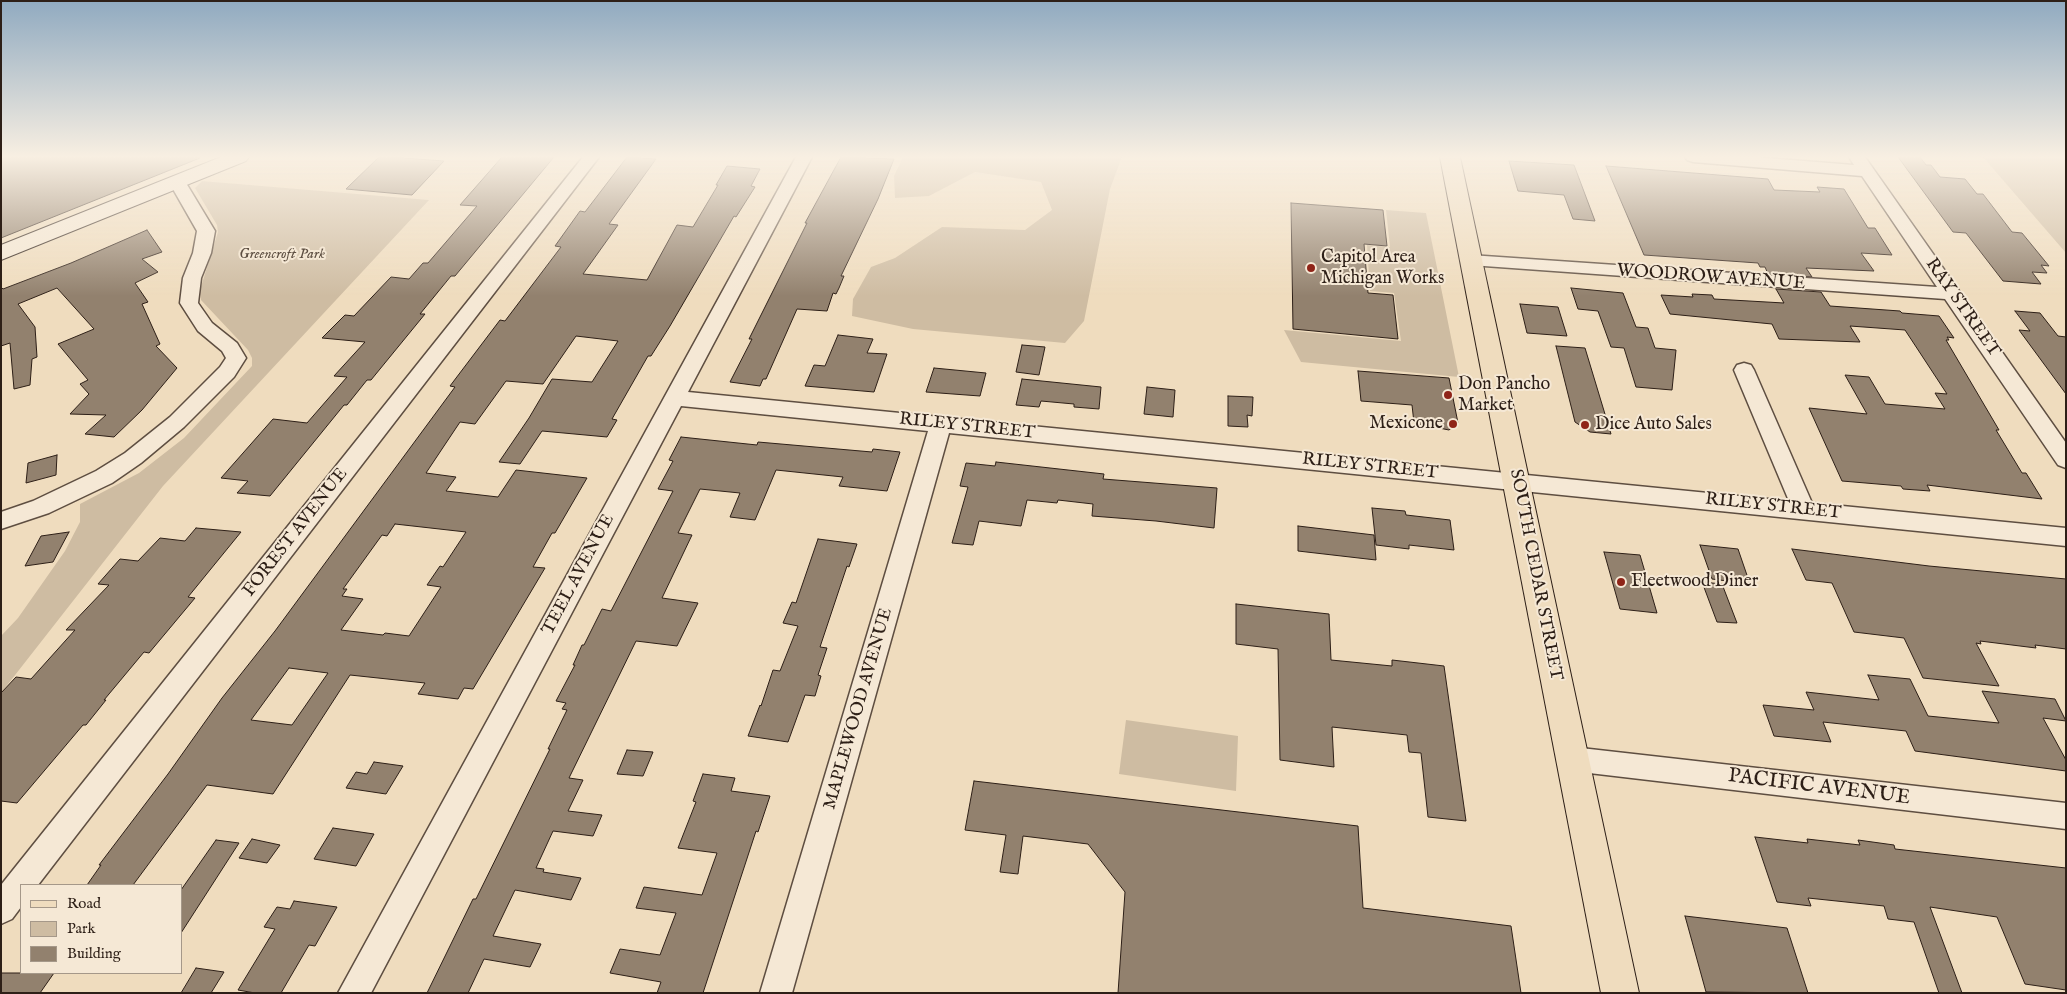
<!DOCTYPE html>
<html>
<head>
<meta charset="utf-8">
<style>
	body { margin:0 }
	#map { position:relative; width:2067px; height:994px; overflow:hidden; background:#efdcbe; font-family:"IM FELL English",serif }
	canvas { display:block }
	.frame { position:absolute; inset:0; border:2px solid #2d1f17; pointer-events:none }
	.legend { position:absolute; left:20px; top:884px; width:162px; height:90px; box-sizing:border-box; background:#f5e8d5; border:1px solid #a59889; margin:0; padding:6px 9px; list-style:none; font-size:15px; color:#2d1f17 }
	.legend li { display:flex; align-items:center; gap:10px; height:25px }
	.legend b { width:25px; border:1px solid #a59889 }
</style>
</head>
<body>
<div id="map">
<canvas width="2067" height="994"></canvas>
<div class="frame"></div>
<ul class="legend">
<li><b style="height:6px;background:#efdcbe"></b>Road</li>
<li><b style="height:14px;background:#cebca2"></b>Park</li>
<li><b style="height:14px;background:#92816e"></b>Building</li>
</ul>
</div>
<script>
const context = document.querySelector('canvas').getContext('2d');
context.lineJoin = 'round';
function fillPath(path, color) { context.fillStyle = color; context.fill(path, 'evenodd'); }
const poly = rows => new Path2D(rows.map(r => 'M' + r).join(''));
function trace(path, color, width, dash) { context.strokeStyle = color; context.lineWidth = width; context.lineCap = dash ? 'butt' : 'round'; context.setLineDash(dash || []); context.stroke(path); }
function drawText(font, color, halo, rows, align = 'center') {
  context.font = font + ' "IM FELL English",serif'; context.lineWidth = 4; context.setLineDash([]); context.textBaseline = 'middle'; context.strokeStyle = halo; context.fillStyle = color; for (const [text, x, y, turn = 0] of rows) {
    context.save(); context.translate(x, y); context.rotate((+turn || 0) * Math.PI / 180); context.textAlign = isNaN(turn) ? turn : align; if (halo) context.strokeText(text, 0, 0); context.fillText(text, 0, 0); context.restore();
  }
}
const green = poly([
	[903,157,1122,157,1110,189,1084,321,1065,343,913,329,852,316,853,299,871,267,895,258,942,227,1025,230,1052,210,1041,182,975,172,929,196,895,198,894,176],
	[1983,157,2066,157,2066,253],
	[202,181,429,200,163,486,1,693,1,636,18,618,65,551,80,522,80,504,139,473,184,438,252,366,252,358,248,350,201,300,200,290,218,232,217,225,195,188],
	[1386,210,1426,213,1459,377,1301,362,1284,330,1401,341,1394,293,1370,291,1367,245,1390,247],
	[1126,720,1238,736,1236,791,1119,774]
]);
const building = poly([
	[1,157,200,157,200,158,1,238,1,157],
	[379,157,391,157,444,161,412,195,346,189,379,157],
	[502,157,554,157,455,276,451,276,420,314,425,314,371,380,367,380,347,405,344,405,270,496,237,493,248,481,221,478,273,419,307,423,347,377,334,376,365,342,322,338,345,315,354,316,391,277,409,279,423,263,428,263,477,206,460,205,502,157],
	[627,157,656,159,609,224,618,225,583,274,647,280,677,225,693,227,718,185,716,185,727,166,760,169,751,186,755,187,736,217,734,216,670,326,651,356,648,356,612,419,617,420,607,437,542,431,520,464,499,462,529,418,552,379,592,382,618,341,576,336,543,384,506,381,475,424,460,422,426,473,456,477,446,491,498,497,516,470,587,478,555,533,552,533,533,567,545,568,473,689,464,688,458,699,418,694,425,683,350,675,273,794,207,785,133,885,87,885,101,865,99,865,168,774,222,698,275,631,455,387,450,386,500,320,505,321,561,247,555,246,580,211,585,212,627,157],
	[395,524,466,532,443,567,440,566,427,585,441,587,409,636,385,633,383,635,341,630,363,599,342,596,347,589,343,589,382,535,387,536,395,524],
	[289,668,328,673,292,725,251,720,289,668],
	[841,157,894,159,878,199,841,276,844,276,839,288,836,294,833,293,827,311,797,309,766,379,763,379,760,386,730,382,752,339,749,339,807,223,805,223,841,157],
	[1898,157,1920,157,1926,165,1931,165,1940,177,1965,179,1977,194,1983,194,2012,232,2022,233,2049,266,2041,265,2047,273,2032,272,2041,284,2003,281,1966,233,1953,232,1898,157],
	[1509,161,1574,165,1595,221,1573,219,1564,195,1518,191,1509,161],
	[1606,166,1768,179,1774,190,1820,192,1817,187,1844,189,1868,228,1875,228,1892,255,1861,253,1874,271,1806,268,1812,277,1768,274,1765,267,1760,267,1758,263,1644,255,1606,166],
	[1291,203,1383,210,1387,246,1364,244,1368,293,1393,295,1398,339,1293,329,1291,203],
	[147,230,162,252,142,259,158,272,135,283,148,302,142,304,160,344,156,346,177,368,142,410,114,437,85,434,106,415,70,414,89,394,80,384,88,380,58,344,94,329,57,288,18,304,35,327,37,357,32,359,30,385,14,389,10,343,1,346,1,287,3,289,71,263,147,230],
	[1571,288,1623,293,1636,327,1648,328,1655,348,1676,350,1672,390,1636,387,1624,348,1611,347,1598,311,1578,309,1571,288],
	[1776,289,1821,292,1830,306,1900,311,1902,313,1939,316,1954,338,1947,337,1949,340,1946,340,1999,430,1996,430,2022,473,2026,473,2042,499,1927,485,1930,491,1903,489,1901,486,1842,481,1809,408,1867,414,1845,375,1869,377,1885,404,1945,409,1935,393,1947,394,1905,330,1850,326,1860,342,1779,339,1772,324,1670,314,1661,295,1693,297,1692,294,1712,295,1714,299,1784,303,1776,289],
	[1520,304,1558,307,1567,336,1527,333,1520,304],
	[2015,311,2040,313,2058,336,2066,337,2066,394,2019,330,2030,331,2015,311],
	[838,335,873,339,867,353,887,354,874,392,805,386,814,365,825,366,838,335],
	[1022,345,1045,347,1039,375,1016,372,1022,345],
	[1556,346,1585,348,1611,434,1590,432,1575,422,1556,346],
	[934,368,986,373,980,396,926,392,934,368],
	[1358,371,1449,378,1458,423,1449,430,1414,423,1412,405,1361,401,1358,371],
	[1022,379,1101,387,1099,409,1074,407,1074,404,1041,401,1039,407,1016,405,1022,379],
	[1147,387,1175,390,1173,417,1144,414,1147,387],
	[1228,396,1253,397,1252,416,1247,415,1248,427,1228,426,1228,396],
	[681,437,757,445,758,442,872,452,873,449,900,452,887,491,839,486,843,477,776,470,755,520,730,517,740,493,700,489,678,533,692,535,662,598,698,603,677,646,636,641,569,778,583,780,568,811,602,815,593,836,553,831,536,868,544,869,543,872,581,878,571,900,515,890,493,936,541,944,530,967,484,959,468,993,427,993,473,899,476,899,550,749,548,749,567,710,562,709,566,703,556,701,575,665,573,665,582,645,584,645,602,609,611,611,673,491,658,489,673,461,669,460,681,437],
	[57,455,56,475,26,483,28,463,57,455],
	[996,462,1104,474,1103,479,1217,488,1214,528,1156,521,1092,516,1093,504,1058,500,1057,503,1027,500,1021,526,979,521,973,545,952,543,968,487,960,486,966,463,995,466,996,462],
	[1372,508,1405,511,1406,515,1450,520,1454,550,1409,545,1409,549,1376,545,1372,508],
	[1298,526,1374,535,1376,560,1298,551,1298,526],
	[196,528,241,532,188,597,195,598,149,653,144,652,104,700,106,700,86,725,83,725,17,803,1,801,1,693,16,677,31,679,75,630,66,630,109,585,98,584,120,559,138,561,160,538,185,541,196,528],
	[69,532,53,562,25,566,41,536,69,532],
	[818,539,857,544,849,567,847,566,820,647,827,648,818,675,821,676,815,696,805,695,788,742,748,736,760,705,761,706,773,670,780,671,798,626,783,623,792,602,796,603,818,539],
	[1700,545,1738,549,1750,584,1712,579,1700,545],
	[1792,549,1929,566,2066,579,2066,649,2035,645,2036,648,1980,641,1981,644,1976,643,1999,686,1923,678,1904,638,1854,632,1832,583,1806,580,1792,549],
	[1604,552,1640,555,1657,613,1620,609,1604,552],
	[1702,582,1722,584,1737,623,1717,622,1702,582],
	[1236,604,1329,614,1331,660,1392,666,1392,660,1444,666,1466,821,1428,817,1421,753,1409,752,1407,735,1332,727,1334,767,1280,760,1278,649,1236,644,1236,604],
	[1868,675,1910,679,1928,716,1999,723,1982,691,2055,699,2066,721,2043,718,2066,760,2066,771,1915,751,1906,731,1823,722,1831,742,1774,736,1763,705,1814,710,1806,692,1879,700,1868,675],
	[627,750,653,752,643,776,617,774,627,750],
	[374,762,403,766,386,794,346,788,356,772,367,774,374,762],
	[703,774,735,778,731,791,770,796,758,832,756,831,703,993,657,993,661,982,610,973,620,949,660,955,676,913,636,908,644,887,702,895,717,853,678,848,696,802,693,801,703,774],
	[974,781,1358,826,1363,908,1511,926,1521,993,1118,993,1125,892,1088,844,1023,836,1018,874,1000,872,1006,835,965,830,974,781],
	[333,828,374,834,356,866,314,859,333,828],
	[1755,837,1808,843,1807,839,1860,845,1858,840,1894,845,1895,849,2066,868,2066,990,2025,984,1997,917,1930,907,1962,993,1939,993,1914,922,1888,919,1884,906,1808,898,1811,906,1777,902,1755,837],
	[252,839,280,845,267,863,239,858,252,839],
	[216,840,239,843,181,933,181,890,216,840],
	[294,901,337,907,315,946,309,945,281,993,255,993,238,990,275,929,264,927,277,907,290,909,294,901],
	[1685,916,1787,928,1808,993,1706,992,1685,916],
	[196,968,224,972,211,993,181,993,196,968],
	[1,973,54,973,40,993,1,993,1,973]
]);
const street = poly([
	[583,157,599,157,38,885,21,885,21,907,12,919,1,924,1,885,583,157],
	[796,157,812,157,688,392,1789,501,1734,370,1737,365,1744,363,1751,365,1754,370,1812,503,2066,528,2066,546,949,433,792,993,760,993,928,431,681,406,371,993,338,993,796,157],
	[1685,157,1754,157,1854,165,1849,157,1865,157,2066,443,2066,468,2058,465,1945,299,1470,265,1464,264,1461,260,1464,256,1470,255,1937,287,1862,176,1693,162,1687,160,1685,157],
	[177,177,183,178,215,231,211,253,201,278,198,303,212,323,237,343,246,358,234,377,184,427,141,463,112,483,49,513,1,529,1,512,33,501,96,471,125,453,170,417,220,367,226,358,222,351,198,331,180,303,183,278,193,253,197,231,169,182,171,178,177,177],
	[1572,747,2066,803,2066,829,1572,771,1562,768,1558,759,1562,750,1572,747]
]);
const secondary = poly([
	[221,157,249,157,246,161,1,260,1,245,221,157]
]);
const primary = poly([
	[1440,157,1460,157,1639,993,1601,993,1440,157]
]);
const markers = [
	[1311,268,5,"#8f2418"],
	[1448,395,5,"#8f2418"],
	[1453,424,5,"#8f2418"],
	[1585,425,5,"#8f2418"],
	[1621,582,5,"#8f2418"]
];
const farParknames = [
	["Greencroft Park",282,255]
];
const poiNames = [
	["Capitol Area",1321,258],
	["Michigan Works",1321,279],
	["Don Pancho",1458,385],
	["Market",1458,406],
	["Mexicone",1443,424,"right"],
	["Dice Auto Sales",1595,425],
	["Fleetwood Diner",1631,582]
];
const streetNames = [
	["WOODROW AVENUE",1711,278,4],
	["RAY STREET",1962,308,55],
	["RILEY STREET",967,427,6],
	["RILEY STREET",1370,467,6],
	["RILEY STREET",1773,507,6],
	["FOREST AVENUE",296,533,-52],
	["TEEL AVENUE",579,575,-62],
	["SOUTH CEDAR STREET",1535,575,79],
	["MAPLEWOOD AVENUE",859,709,-74]
];
const nearStreetnames = [
	["PACIFIC AVENUE",1819,788,7]
];
fillPath(green, '#cebca2');
fillPath(building, '#92816e');
trace(building, '#2d1f17', 1);
trace(street, '#5e4e41', 3);
trace(secondary, '#2d1f17', 2);
trace(primary, '#2d1f17', 2);
fillPath(street, '#f5e8d5');
fillPath(secondary, '#f5e8d5');
fillPath(primary, '#efdcbe');
const sky = context.createLinearGradient(0, 0, 0, 296);
sky.addColorStop(0, '#90aac0');
sky.addColorStop(0.53, '#f8efe2');
sky.addColorStop(1, '#f8efe200');
context.fillStyle = sky;
context.fillRect(0, 0, 2067, 296);
for (const [x, y, r, color] of markers) { const dot = new Path2D(); dot.arc(x, y, r, 0, 2 * Math.PI); context.fillStyle = color; context.fill(dot); trace(dot, '#f5e8d5', 2); }
drawText('italic 15px', '#5d4e41', '#f5e8d5', farParknames);
drawText('18px', '#2d1f17', '#f5e8d5', poiNames, 'left');
drawText('18px', '#2d1f17', '#f5e8d5', streetNames);
drawText('21px', '#2d1f17', '#f5e8d5', nearStreetnames);
</script>
</body>
</html>
